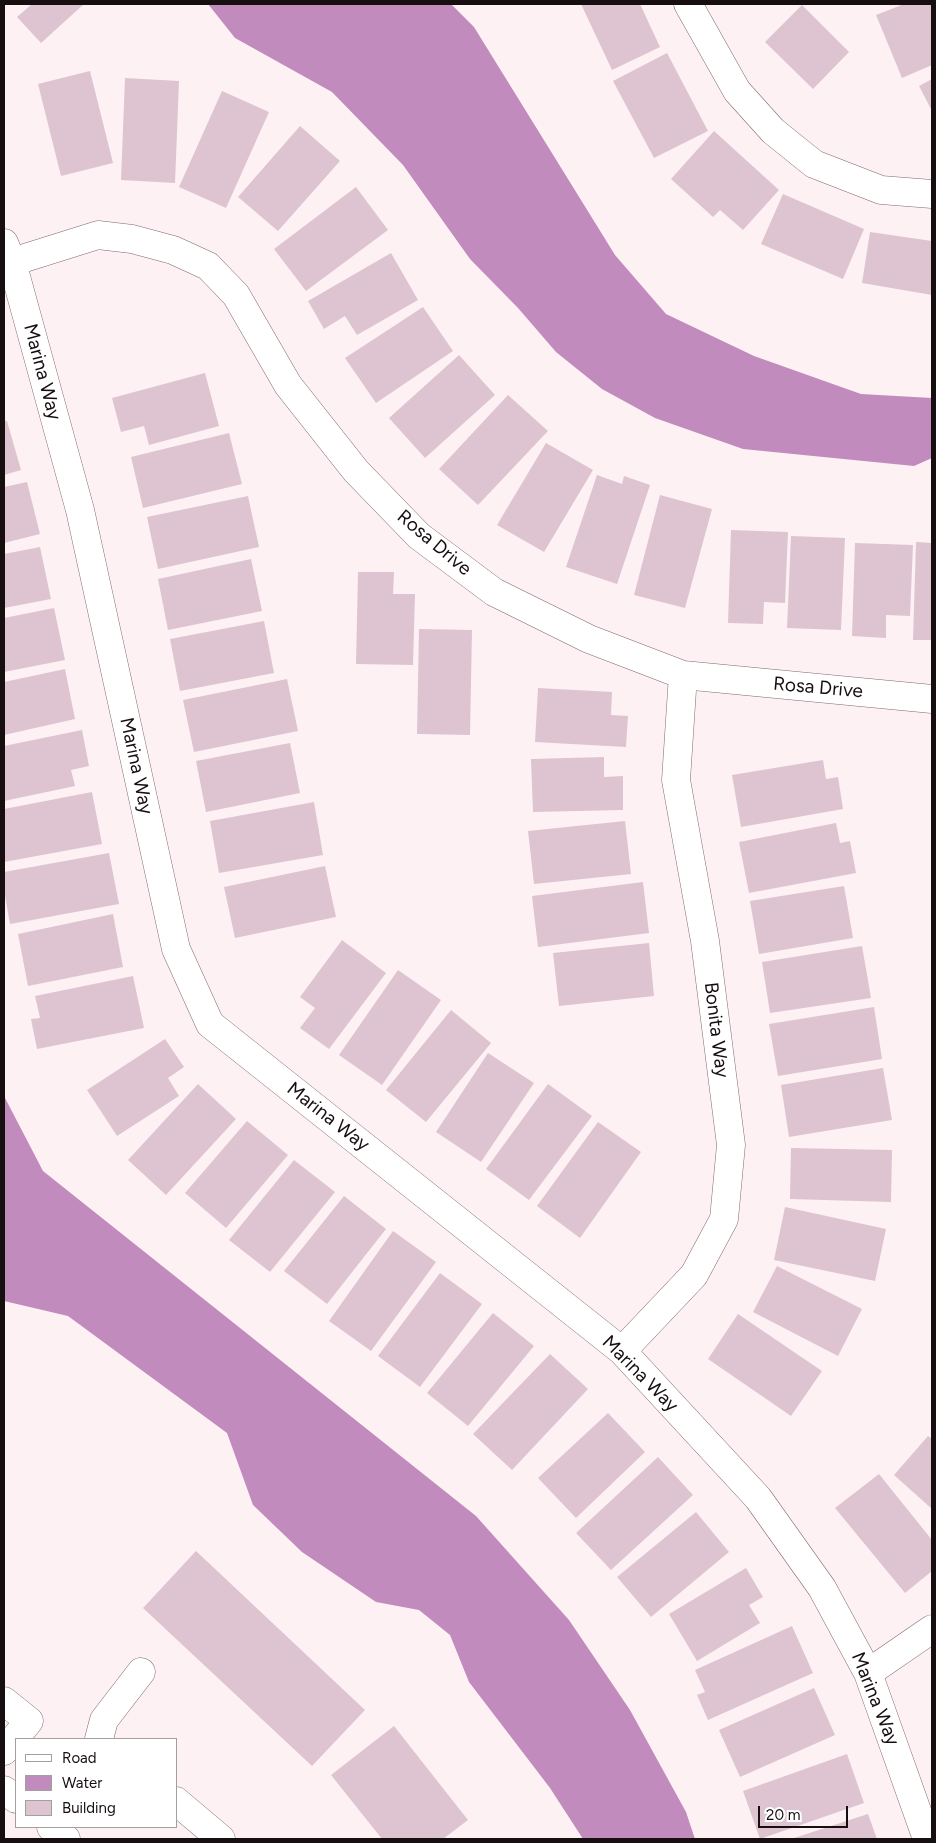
<!DOCTYPE html>
<html>
<head>
<meta charset="utf-8">
<style>
	body { margin:0 }
	#map { position:relative; width:936px; height:1843px; overflow:hidden; background:#fdf1f3; font-family:Figtree,sans-serif }
	canvas { display:block }
	.frame { position:absolute; inset:0; border:5px solid #170e0f; pointer-events:none }
	.legend { position:absolute; left:15px; top:1738px; width:162px; height:90px; box-sizing:border-box; background:#fff; border:1px solid #a29f9f; margin:0; padding:6px 9px; list-style:none; font-size:15px; color:#170e0f }
	.legend li { display:flex; align-items:center; gap:10px; height:25px }
	.legend b { width:25px; border:1px solid #a29f9f }
	.scale { position:absolute; left:758px; top:1806px; width:90px; height:22px; box-sizing:border-box; border:2px solid #170e0f; border-top:0; padding-left:6px; font-size:15px; line-height:18px; white-space:nowrap; color:#170e0f; -webkit-text-stroke:4px #fff; paint-order:stroke }
</style>
</head>
<body>
<div id="map">
<canvas width="936" height="1843"></canvas>
<div class="frame"></div>
<ul class="legend">
<li><b style="height:6px;background:#fff"></b>Road</li>
<li><b style="height:14px;background:#c28bbe"></b>Water</li>
<li><b style="height:14px;background:#dec4d0"></b>Building</li>
</ul>
<div class="scale">20 m</div>
</div>
<script>
const context = document.querySelector('canvas').getContext('2d');
context.lineJoin = 'round';
function fillPath(path, color) { context.fillStyle = color; context.fill(path, 'evenodd'); }
const poly = rows => new Path2D(rows.map(r => 'M' + r).join(''));
function trace(path, color, width, dash) { context.strokeStyle = color; context.lineWidth = width; context.lineCap = dash ? 'butt' : 'round'; context.setLineDash(dash || []); context.stroke(path); }
function drawText(font, color, halo, rows, align = 'center') {
  context.font = font + ' Figtree,sans-serif'; context.lineWidth = 4; context.setLineDash([]); context.textBaseline = 'middle'; context.strokeStyle = halo; context.fillStyle = color; for (const [text, x, y, turn = 0] of rows) {
    context.save(); context.translate(x, y); context.rotate((+turn || 0) * Math.PI / 180); context.textAlign = isNaN(turn) ? turn : align; if (halo) context.strokeText(text, 0, 0); context.fillText(text, 0, 0); context.restore();
  }
}
const water = poly([
	[208,4,451,4,474,27,615,255,666,314,754,356,861,394,932,398,932,458,914,466,743,449,655,418,602,389,556,352,518,308,470,259,403,165,332,92,235,38],
	[4,1096,43,1171,476,1516,569,1620,630,1710,686,1812,695,1839,583,1839,550,1788,469,1682,450,1635,419,1610,376,1602,302,1552,253,1505,227,1433,68,1316,4,1301]
]);
const building = poly([
	[32,4,84,4,41,43,17,17],
	[581,4,640,4,660,47,612,70],
	[904,4,932,4,932,65,902,78,876,15],
	[802,5,849,52,813,89,765,42],
	[667,53,708,131,654,158,613,81],
	[90,71,113,163,61,176,38,84],
	[125,78,179,81,175,183,121,180],
	[932,79,932,111,919,86],
	[222,91,269,112,226,208,179,187],
	[300,126,340,161,278,231,238,197],
	[714,131,779,190,743,230,720,210,713,217,671,179],
	[356,187,388,230,306,291,274,249],
	[783,194,864,229,843,279,761,244],
	[870,232,932,241,932,295,862,283],
	[391,253,418,300,357,335,345,316,324,329,308,301],
	[423,307,453,351,376,403,345,358],
	[459,355,495,395,425,458,389,418],
	[205,373,219,426,149,445,144,426,121,432,112,398],
	[508,395,548,431,478,505,439,469],
	[4,421,7,421,21,470,4,475],
	[229,433,242,484,143,508,131,457],
	[546,443,593,470,544,552,497,525],
	[597,475,622,484,624,476,650,485,617,584,566,567],
	[27,482,40,534,4,543,4,487],
	[660,495,712,509,685,608,634,595],
	[248,496,259,547,158,569,147,517],
	[731,530,788,532,785,603,764,602,763,624,728,623],
	[791,536,845,538,841,630,787,628],
	[916,542,932,543,932,640,913,640],
	[855,543,913,545,910,616,886,615,886,638,852,636],
	[40,547,51,599,4,608,4,554],
	[251,559,262,611,168,630,158,579],
	[358,572,394,572,393,594,415,594,413,665,356,664],
	[54,608,65,660,4,672,4,618],
	[264,621,274,673,180,691,170,639],
	[419,629,472,630,470,735,417,734],
	[65,669,75,719,4,735,4,682],
	[287,679,298,731,194,752,183,700],
	[538,688,612,692,611,715,628,716,626,747,535,742],
	[82,730,89,766,71,770,75,786,4,801,4,746],
	[290,743,300,793,206,812,196,761],
	[604,757,604,777,623,776,623,810,533,812,531,759],
	[823,760,826,779,838,777,843,809,741,827,732,775],
	[92,792,102,844,4,862,4,809],
	[314,802,323,855,219,873,210,821],
	[625,821,631,874,534,884,528,831],
	[836,823,840,843,850,841,856,873,749,893,739,842],
	[109,853,119,904,10,924,4,890,4,872],
	[325,866,336,917,235,938,224,887],
	[643,882,649,933,538,947,532,896],
	[844,886,853,938,759,954,750,901],
	[113,914,123,967,28,986,18,934],
	[342,940,386,973,329,1049,300,1028,315,1008,300,997],
	[649,943,654,996,559,1006,553,953],
	[862,946,871,998,770,1013,762,962],
	[398,970,441,1000,382,1085,339,1055],
	[133,976,144,1028,37,1049,31,1019,40,1018,35,996],
	[874,1007,882,1059,778,1076,769,1024],
	[451,1010,491,1043,426,1122,386,1090],
	[165,1039,184,1067,168,1078,179,1096,117,1136,87,1090],
	[488,1053,534,1083,481,1162,436,1132],
	[883,1068,892,1120,789,1137,781,1085],
	[198,1084,236,1119,166,1195,128,1160],
	[548,1084,592,1116,529,1200,486,1169],
	[247,1121,288,1155,226,1228,185,1193],
	[598,1122,641,1152,580,1238,537,1206],
	[791,1148,892,1150,891,1202,790,1199],
	[294,1160,335,1192,270,1272,229,1240],
	[344,1196,386,1229,327,1304,284,1271],
	[785,1207,886,1229,875,1281,774,1260],
	[393,1231,436,1262,371,1351,329,1321],
	[777,1266,862,1309,838,1356,753,1312],
	[440,1273,482,1304,420,1387,378,1356],
	[493,1313,534,1346,468,1426,427,1393],
	[738,1314,822,1371,791,1416,708,1359],
	[550,1354,588,1389,512,1470,473,1434],
	[608,1413,645,1452,576,1518,538,1478],
	[928,1436,932,1439,932,1509,894,1475],
	[658,1457,693,1495,611,1570,576,1533],
	[879,1474,932,1540,932,1571,905,1593,835,1508],
	[696,1512,729,1552,651,1617,617,1577],
	[196,1551,365,1710,312,1766,143,1608],
	[746,1568,763,1597,749,1605,760,1623,697,1661,669,1614],
	[792,1626,813,1673,708,1720,697,1695,705,1692,695,1670],
	[814,1688,835,1735,740,1777,719,1730],
	[394,1726,468,1820,443,1839,382,1839,331,1775],
	[847,1754,864,1803,760,1839,743,1791],
	[868,1814,877,1839,791,1839]
]);
const minor = poly([
	[688,4,737,91,773,131,814,164,881,190,932,194],
	[4,243,12,262,80,510,176,949,210,1024,622,1351,758,1498,822,1588,868,1673,927,1839],
	[12,262,98,235,132,239,173,250,208,266,236,295,288,385,356,471,419,536,494,592,589,639,683,675,932,699],
	[622,1351,694,1275,724,1219,731,1145,705,941,676,780,683,675],
	[868,1673,932,1629],
	[4,1701,29,1721,4,1751],
	[99,1739,104,1720,141,1672],
	[4,1790,16,1799],
	[176,1801,221,1839],
	[51,1827,66,1839]
]);
const streetNames = [
	["Marina Way",42,372,75],
	["Rosa Drive",434,543,40],
	["Rosa Drive",818,688,5],
	["Marina Way",136,766,78],
	["Bonita Way",716,1030,83],
	["Marina Way",328,1117,38],
	["Marina Way",640,1374,45],
	["Marina Way",875,1699,68]
];
fillPath(water, '#c28bbe');
fillPath(building, '#dec4d0');
trace(minor, '#82696c', 29);
trace(minor, '#fff', 28);
drawText('19px', '#170e0f', '#fff', streetNames);
</script>
</body>
</html>
